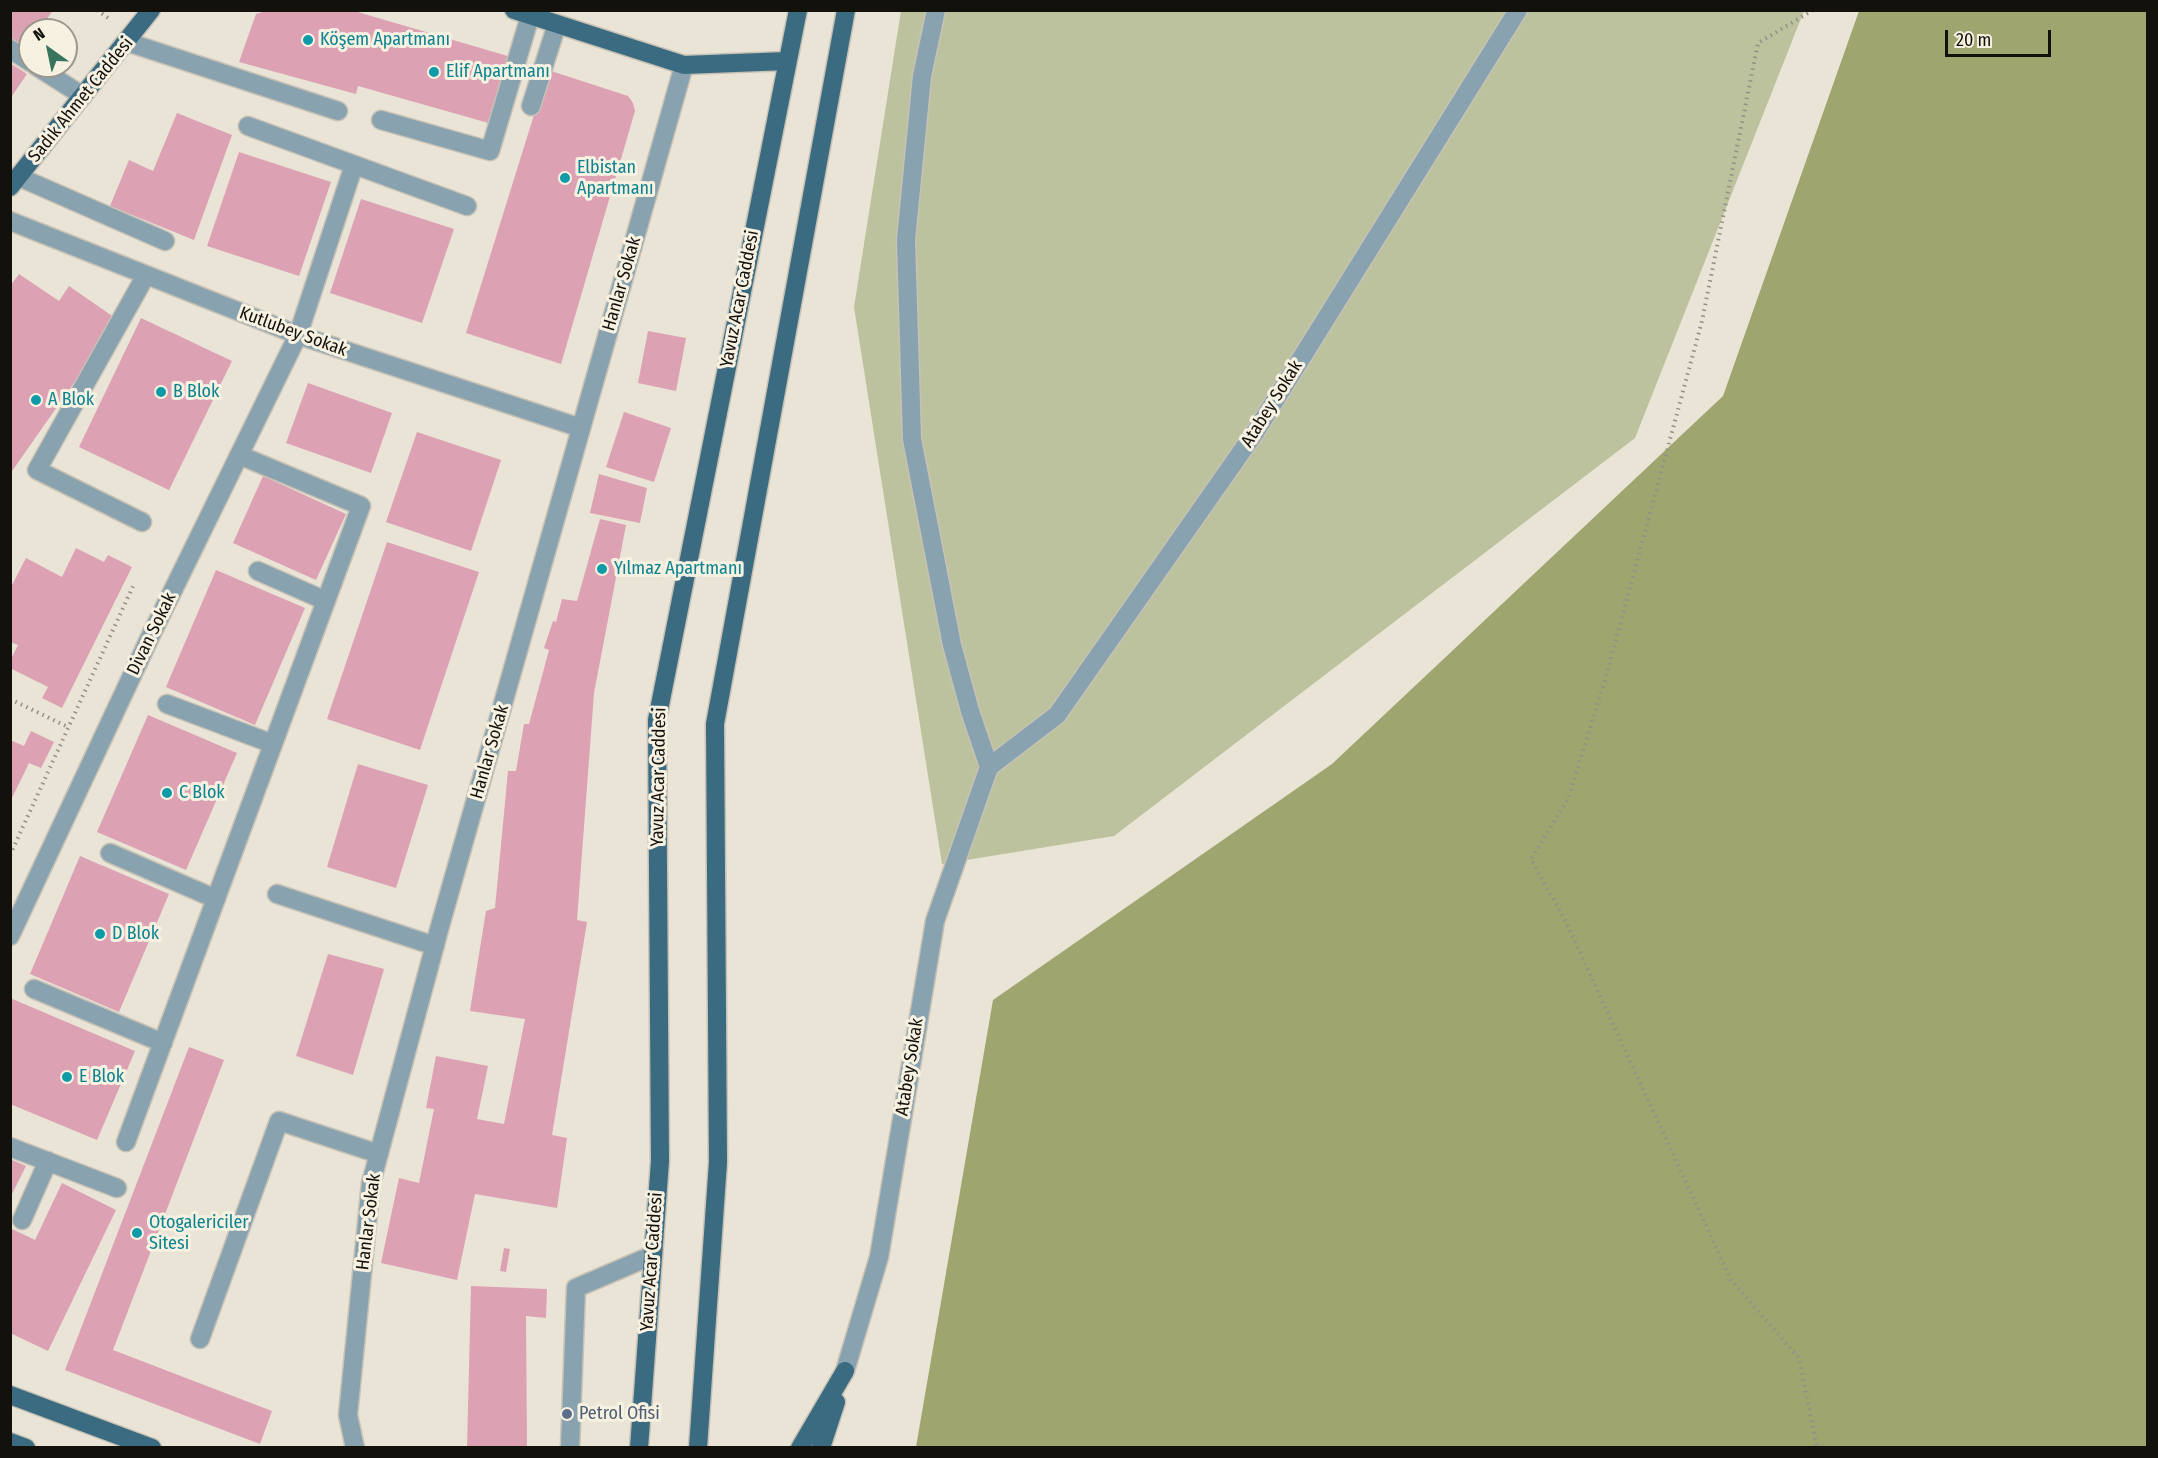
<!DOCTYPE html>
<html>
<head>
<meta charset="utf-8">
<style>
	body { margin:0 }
	#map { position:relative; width:2158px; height:1458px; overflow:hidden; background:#e9e4d5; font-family:"Fira Sans Condensed",sans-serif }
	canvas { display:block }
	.frame { position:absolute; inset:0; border:12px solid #13110c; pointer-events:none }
	.north { position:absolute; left:18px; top:18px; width:60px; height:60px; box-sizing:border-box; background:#f7f1e2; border:2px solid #9c978c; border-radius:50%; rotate:327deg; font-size:16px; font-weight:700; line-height:24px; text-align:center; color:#13110c }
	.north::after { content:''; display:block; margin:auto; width:21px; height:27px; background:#37735d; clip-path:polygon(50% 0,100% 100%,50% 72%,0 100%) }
	.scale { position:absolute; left:1945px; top:30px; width:106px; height:27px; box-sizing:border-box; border:3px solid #13110c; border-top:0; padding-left:8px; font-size:18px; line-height:21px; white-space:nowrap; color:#13110c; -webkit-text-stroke:4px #f7f1e2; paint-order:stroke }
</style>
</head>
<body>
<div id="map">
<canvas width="2158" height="1458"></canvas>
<div class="frame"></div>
<div class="north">N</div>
<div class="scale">20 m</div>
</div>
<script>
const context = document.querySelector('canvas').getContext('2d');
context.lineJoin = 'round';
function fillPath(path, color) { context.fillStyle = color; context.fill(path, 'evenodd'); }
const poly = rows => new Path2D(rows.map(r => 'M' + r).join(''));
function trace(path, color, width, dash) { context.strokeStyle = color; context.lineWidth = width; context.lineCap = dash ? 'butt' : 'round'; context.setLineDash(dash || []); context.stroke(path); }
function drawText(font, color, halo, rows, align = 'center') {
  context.font = font + ' "Fira Sans Condensed",sans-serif'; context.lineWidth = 6; context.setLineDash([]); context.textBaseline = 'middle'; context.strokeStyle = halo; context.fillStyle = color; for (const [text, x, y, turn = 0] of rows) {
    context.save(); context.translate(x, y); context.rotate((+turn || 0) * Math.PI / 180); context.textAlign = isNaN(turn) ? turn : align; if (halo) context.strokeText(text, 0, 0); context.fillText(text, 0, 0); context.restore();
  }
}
const green = poly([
	[901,11,1804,11,1635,438,1114,836,942,864,854,307]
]);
const forest = poly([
	[1859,11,2147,11,2147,1447,916,1447,993,1000,1332,764,1723,396]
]);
const building = poly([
	[10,10,53,10,40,30,30,30,30,45,24,54,10,44],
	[269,10,351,10,511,57,492,124,358,86,356,94,239,62,256,14],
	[10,63,27,74,10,99],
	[548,70,628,96,633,103,635,111,561,364,466,333],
	[177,113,232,135,194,240,110,206,129,160,153,171],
	[239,152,331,182,299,276,207,246],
	[361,199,454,229,422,323,330,293],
	[19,274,59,301,69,286,118,320,10,474,10,286],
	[141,318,232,361,169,490,79,447],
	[648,331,686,338,676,391,638,383],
	[308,383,392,413,371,473,286,443],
	[624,412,671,428,654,482,606,467],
	[417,432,501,460,471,551,386,522],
	[599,474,647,488,640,523,590,513],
	[263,476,346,514,316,580,233,543],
	[600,519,626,525,594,693,577,920,587,922,552,1135,567,1138,557,1208,475,1194,457,1280,381,1263,399,1178,419,1183,434,1109,426,1108,436,1056,488,1066,477,1119,504,1124,525,1019,470,1011,476,973,486,911,495,908,508,771,516,771,524,724,529,724,549,650,544,648,553,621,556,622,562,599,577,601],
	[387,542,479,572,420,750,327,719],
	[76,548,104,562,108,555,132,567,62,708,42,698,48,687,10,668,10,661,18,645,10,642,10,589,26,558,62,577],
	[216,570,305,608,255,725,166,687],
	[148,715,237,753,186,870,97,832],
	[31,731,54,742,41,768,29,763,10,802,10,740,24,746],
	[358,764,428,785,396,888,327,867],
	[80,856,169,894,119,1012,30,974],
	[328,954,384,969,353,1075,296,1056],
	[10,998,135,1051,97,1140,10,1104],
	[189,1047,224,1060,113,1350,272,1411,260,1444,65,1370],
	[10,1159,26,1166,10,1198],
	[62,1183,116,1210,48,1351,10,1333,10,1228,35,1240],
	[504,1248,510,1249,506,1272,500,1271],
	[471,1286,547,1289,546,1318,526,1316,527,1448,467,1448]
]);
const path = poly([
	[97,10,111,20],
	[1813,10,1758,43,1702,321,1605,680,1568,799,1531,859,1566,922,1731,1280,1799,1358,1817,1448],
	[10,699,68,727],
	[10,855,134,584]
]);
const minor = poly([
	[936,10,922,76,906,240,912,439,952,645,970,711,989,767,1057,715,1256,431,1518,10],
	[127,42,338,111],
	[10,49,30,62],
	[36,66,83,96],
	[531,106,557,24],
	[381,120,490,151,530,16],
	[248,126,467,206],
	[19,177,165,241],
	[10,221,298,335,581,428],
	[142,522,37,470,146,275],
	[258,571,326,601],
	[167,704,273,744],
	[110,853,216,899],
	[277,894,435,946],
	[10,936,151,635,298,335,354,165],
	[34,989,163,1043],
	[126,1142,361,506,239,455],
	[10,1147,117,1188],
	[22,1220,48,1161],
	[200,1339,279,1121,379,1154],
	[845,1371,879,1257,935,921,989,767],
	[355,1448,348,1415,371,1183,440,926,684,65],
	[570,1448,576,1288,653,1255]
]);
const major = poly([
	[514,10,684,65,787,61],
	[10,187,151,10],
	[10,1395,152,1448],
	[10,1442,26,1448],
	[639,1448,660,1161,657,720,798,10],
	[698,1448,718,1162,715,724,846,10],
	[800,1448,845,1371],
	[821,1448,836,1402]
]);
const markers = [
	[308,40,6,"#0f9aa8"],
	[434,72,6,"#0f9aa8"],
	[565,178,6,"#0f9aa8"],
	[161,392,6,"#0f9aa8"],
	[36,400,6,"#0f9aa8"],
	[602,569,6,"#0f9aa8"],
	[167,793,6,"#0f9aa8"],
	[100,934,6,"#0f9aa8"],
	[67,1077,6,"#0f9aa8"],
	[137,1233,6,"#0f9aa8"],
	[567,1414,6,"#5c6f8a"]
];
const cultureNames = [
	["Köşem Apartmanı",320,40],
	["Elif Apartmanı",446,72],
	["Elbistan",577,168],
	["Apartmanı",577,189],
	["B Blok",173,392],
	["A Blok",48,400],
	["Yılmaz Apartmanı",614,569],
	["C Blok",179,793],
	["D Blok",112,934],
	["E Blok",79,1077],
	["Otogalericiler",149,1223],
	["Sitesi",149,1244]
];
const streetNames = [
	["Sadık Ahmet Caddesi",81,100,-51],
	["Hanlar Sokak",622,284,-74],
	["Yavuz Acar Caddesi",740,299,-79],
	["Kutlubey Sokak",293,332,20],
	["Atabey Sokak",1272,404,-58],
	["Divan Sokak",152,634,-64],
	["Hanlar Sokak",490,752,-74],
	["Yavuz Acar Caddesi",659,777,-89],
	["Atabey Sokak",910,1067,-81],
	["Hanlar Sokak",369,1222,-83],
	["Yavuz Acar Caddesi",652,1262,-86]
];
const serviceNames = [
	["Petrol Ofisi",579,1414]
];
fillPath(green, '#bcc29d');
fillPath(forest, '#9ea56f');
fillPath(building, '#dda1b4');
trace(minor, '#c7c2b5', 21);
trace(major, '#c7c2b5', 21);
trace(path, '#939085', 4, [1.5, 4.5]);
trace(minor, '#89a2af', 18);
trace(major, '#3b6b81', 18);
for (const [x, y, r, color] of markers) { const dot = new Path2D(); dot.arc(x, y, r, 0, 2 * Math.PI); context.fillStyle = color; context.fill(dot); trace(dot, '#f7f1e2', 2); }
drawText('18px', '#0d838f', '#f7f1e2', cultureNames, 'left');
drawText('18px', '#13110c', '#f7f1e2', streetNames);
drawText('18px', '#4e5e75', '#f7f1e2', serviceNames, 'left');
</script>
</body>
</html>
